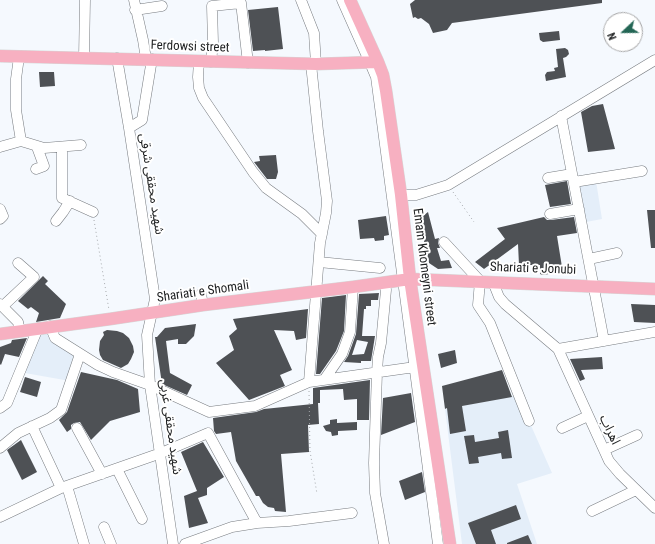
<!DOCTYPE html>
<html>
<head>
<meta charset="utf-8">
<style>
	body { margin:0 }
	#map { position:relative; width:655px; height:544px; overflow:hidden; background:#f5f9fe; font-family:"Roboto Condensed",sans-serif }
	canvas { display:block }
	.north { position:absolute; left:603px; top:12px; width:40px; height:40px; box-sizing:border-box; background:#fff; border:1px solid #a5a5a6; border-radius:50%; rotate:248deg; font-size:11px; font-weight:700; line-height:16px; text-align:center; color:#1d1f20 }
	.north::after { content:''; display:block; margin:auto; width:14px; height:18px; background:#246655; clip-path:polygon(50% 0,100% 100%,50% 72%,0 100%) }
</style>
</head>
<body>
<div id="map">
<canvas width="655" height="544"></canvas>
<div class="north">N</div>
</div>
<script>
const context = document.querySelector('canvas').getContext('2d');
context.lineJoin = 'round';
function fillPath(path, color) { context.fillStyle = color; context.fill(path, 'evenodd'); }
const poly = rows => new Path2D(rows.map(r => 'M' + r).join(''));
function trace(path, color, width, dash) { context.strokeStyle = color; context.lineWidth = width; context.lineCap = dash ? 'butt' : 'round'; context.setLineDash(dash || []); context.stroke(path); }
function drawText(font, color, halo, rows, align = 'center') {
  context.font = font + ' "Roboto Condensed","Noto Sans Arabic",sans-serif'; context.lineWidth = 4; context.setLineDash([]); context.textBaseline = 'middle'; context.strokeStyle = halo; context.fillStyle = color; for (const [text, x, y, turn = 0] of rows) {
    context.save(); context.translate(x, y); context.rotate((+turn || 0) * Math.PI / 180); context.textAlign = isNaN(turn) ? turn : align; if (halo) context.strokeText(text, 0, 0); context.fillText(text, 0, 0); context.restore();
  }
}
const built = poly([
	[596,181,602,219,586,222,578,183],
	[49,332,77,357,70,381,25,373,39,334],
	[514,396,529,421,552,473,517,484,537,544,462,544,445,409]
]);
const building = poly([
	[415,0,602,0,602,3,452,23,447,30,433,33,429,24,421,18,418,19,415,17,413,18,410,4],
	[278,7,283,49,265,51,265,50,253,51,248,10],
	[559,31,560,40,543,42,540,40,539,33],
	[565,48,568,50,569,54,566,57,563,58,566,77,546,81,545,75,547,72,555,71,554,68,558,67,556,49],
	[39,72,54,72,55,86,40,87],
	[603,104,615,149,588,152,581,112,592,106],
	[276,155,278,172,276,179,267,179,254,162,260,161,259,156],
	[567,181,571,204,550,207,545,185],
	[647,210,655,210,655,248,651,248],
	[428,212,435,239,439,238,438,243,440,248,437,248,441,261,449,260,452,268,438,269,429,263,419,219],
	[386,216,389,235,384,236,384,240,375,241,374,238,360,239,358,220],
	[544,217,547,220,551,220,574,217,577,233,557,236,562,267,551,268,549,274,543,275,540,274,540,265,519,265,518,244,484,269,475,262,505,239,497,228],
	[43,276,48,281,45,284,66,304,60,318,36,322,39,313,31,307,28,309,18,301],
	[379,293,378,300,371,300,371,306,366,306,366,309,364,309,362,336,375,336,371,361,361,361,361,363,344,362,348,356,356,334,359,294],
	[357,340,368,342,364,354,352,355],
	[346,295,344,331,336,351,320,374,316,374,322,298],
	[631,304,655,305,655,323,634,322],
	[308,309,306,338,296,340,294,331,274,330,292,370,280,375,285,386,249,400,216,363,234,350,229,336,237,329,233,319],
	[196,324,194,336,186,344,178,344,178,339,166,341,170,373,192,385,187,395,162,384,155,337,157,337,165,328],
	[107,330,117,331,123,333,129,338,133,346,134,352,131,359,128,364,121,368,103,360,100,355,99,350,100,341,104,335,103,332],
	[27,338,19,357,5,354,1,365,0,364,0,347,11,343,12,340],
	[455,350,457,363,441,368,438,354],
	[602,357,603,369,581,370,585,379,580,381,570,359],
	[502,370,512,397,462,406,466,431,450,434,447,408,445,409,442,386],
	[81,372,117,380,138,389,140,412,110,421,91,440,80,422,74,423,71,425,71,429,67,432,59,420,67,412],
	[25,377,41,382,37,397,20,392],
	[370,380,369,420,357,420,357,399,344,400,343,389,320,390,320,403,318,403,319,424,308,425,309,452,281,454,286,512,275,511,274,508,268,507,263,503,259,496,256,496,236,461,231,432,216,434,214,431,213,418,256,412,264,409,313,404,313,388],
	[411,393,415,422,381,435,383,398],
	[337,419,337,423,357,422,357,430,338,431,338,435,332,436,331,432,326,431,323,426,330,424,330,420],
	[508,430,512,458,502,459,501,453,478,457,479,463,469,464,464,436,474,435,475,442,499,438,498,432],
	[21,440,37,472,22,480,7,450],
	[203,442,224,477,207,488,207,495,198,498,208,523,189,528,184,496,197,491,181,452],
	[422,472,425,492,405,500,399,481],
	[516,505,521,519,491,530,496,544,476,544,468,523],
	[528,535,532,544,507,544,507,543]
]);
const path = poly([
	[453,192,474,222],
	[94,220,109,310],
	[309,391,310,451,317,494]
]);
const minor = poly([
	[134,0,143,40,146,59],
	[301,0,314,33,316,64],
	[342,0,370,63,376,77,438,544],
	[135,10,162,6],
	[19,57,16,79,16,110,21,141],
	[84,58,85,0],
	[117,58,129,128,155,299,147,335,150,385,173,544],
	[199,61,198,77,199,88,203,98,253,172,266,188,302,214,322,234],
	[211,62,213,43,212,6,241,3,248,63],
	[561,116,604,341],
	[129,128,142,120,152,59],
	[0,147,21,141,44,148,81,145],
	[62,147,62,198,93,212],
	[36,169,44,166,37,147],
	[548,178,572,174],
	[574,182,642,171],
	[401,195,416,195,448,185,655,60],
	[0,209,3,216,0,219],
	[550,214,579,209],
	[56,221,63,212,70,201],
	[444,242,480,281,478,305,490,323,529,421],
	[589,259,617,253],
	[319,262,380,268],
	[493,282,499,297,505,304,558,349,609,461,620,474,655,508],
	[201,294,203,305],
	[0,304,18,322,20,331],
	[3,306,34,277,18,263],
	[50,326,55,338,98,365,113,372,150,385,209,412,255,406,309,382,415,367],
	[558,349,655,332],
	[324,380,342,354,350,332,353,287],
	[309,382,320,243,326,213,327,201,318,131,311,64],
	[0,408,7,403,38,328],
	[32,426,61,488],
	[77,428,102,474],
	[562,428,588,416],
	[0,448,18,433,50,418,61,410,80,354],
	[604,450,637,435],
	[117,469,142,519],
	[67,486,84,544],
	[592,511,636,490],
	[0,517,61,488,161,453,208,433,257,523],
	[104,527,111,544],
	[185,544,232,527,257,523,289,521,352,513],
	[384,544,375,493,374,463,377,372,378,357,381,343,386,290,385,283]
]);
const major = poly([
	[350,0,378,62,383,75,386,91,401,195,410,279,450,544],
	[0,56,316,64,378,62],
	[0,334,110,319,203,305,353,287,410,279,655,289]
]);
const streetNames = [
	["Ferdowsi street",190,47,2],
	["شهید محققی شرقی",151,184,81],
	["Emam Khomeyni street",424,267,83],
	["Shariati e Jonubi",533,269,2],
	["Shariati e Shomali",203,292,-8],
	["شهید محققی غربی",170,427,82],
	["اهراب",609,430,65]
];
fillPath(built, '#e4eef9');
fillPath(building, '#4e5155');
trace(minor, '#787c81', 11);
trace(major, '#d6d7d7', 13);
trace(path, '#a5a8ab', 1, [1, 3]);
trace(minor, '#fff', 10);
trace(major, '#f7b0c1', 12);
drawText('13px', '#1d1f20', '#fff', streetNames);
</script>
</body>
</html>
